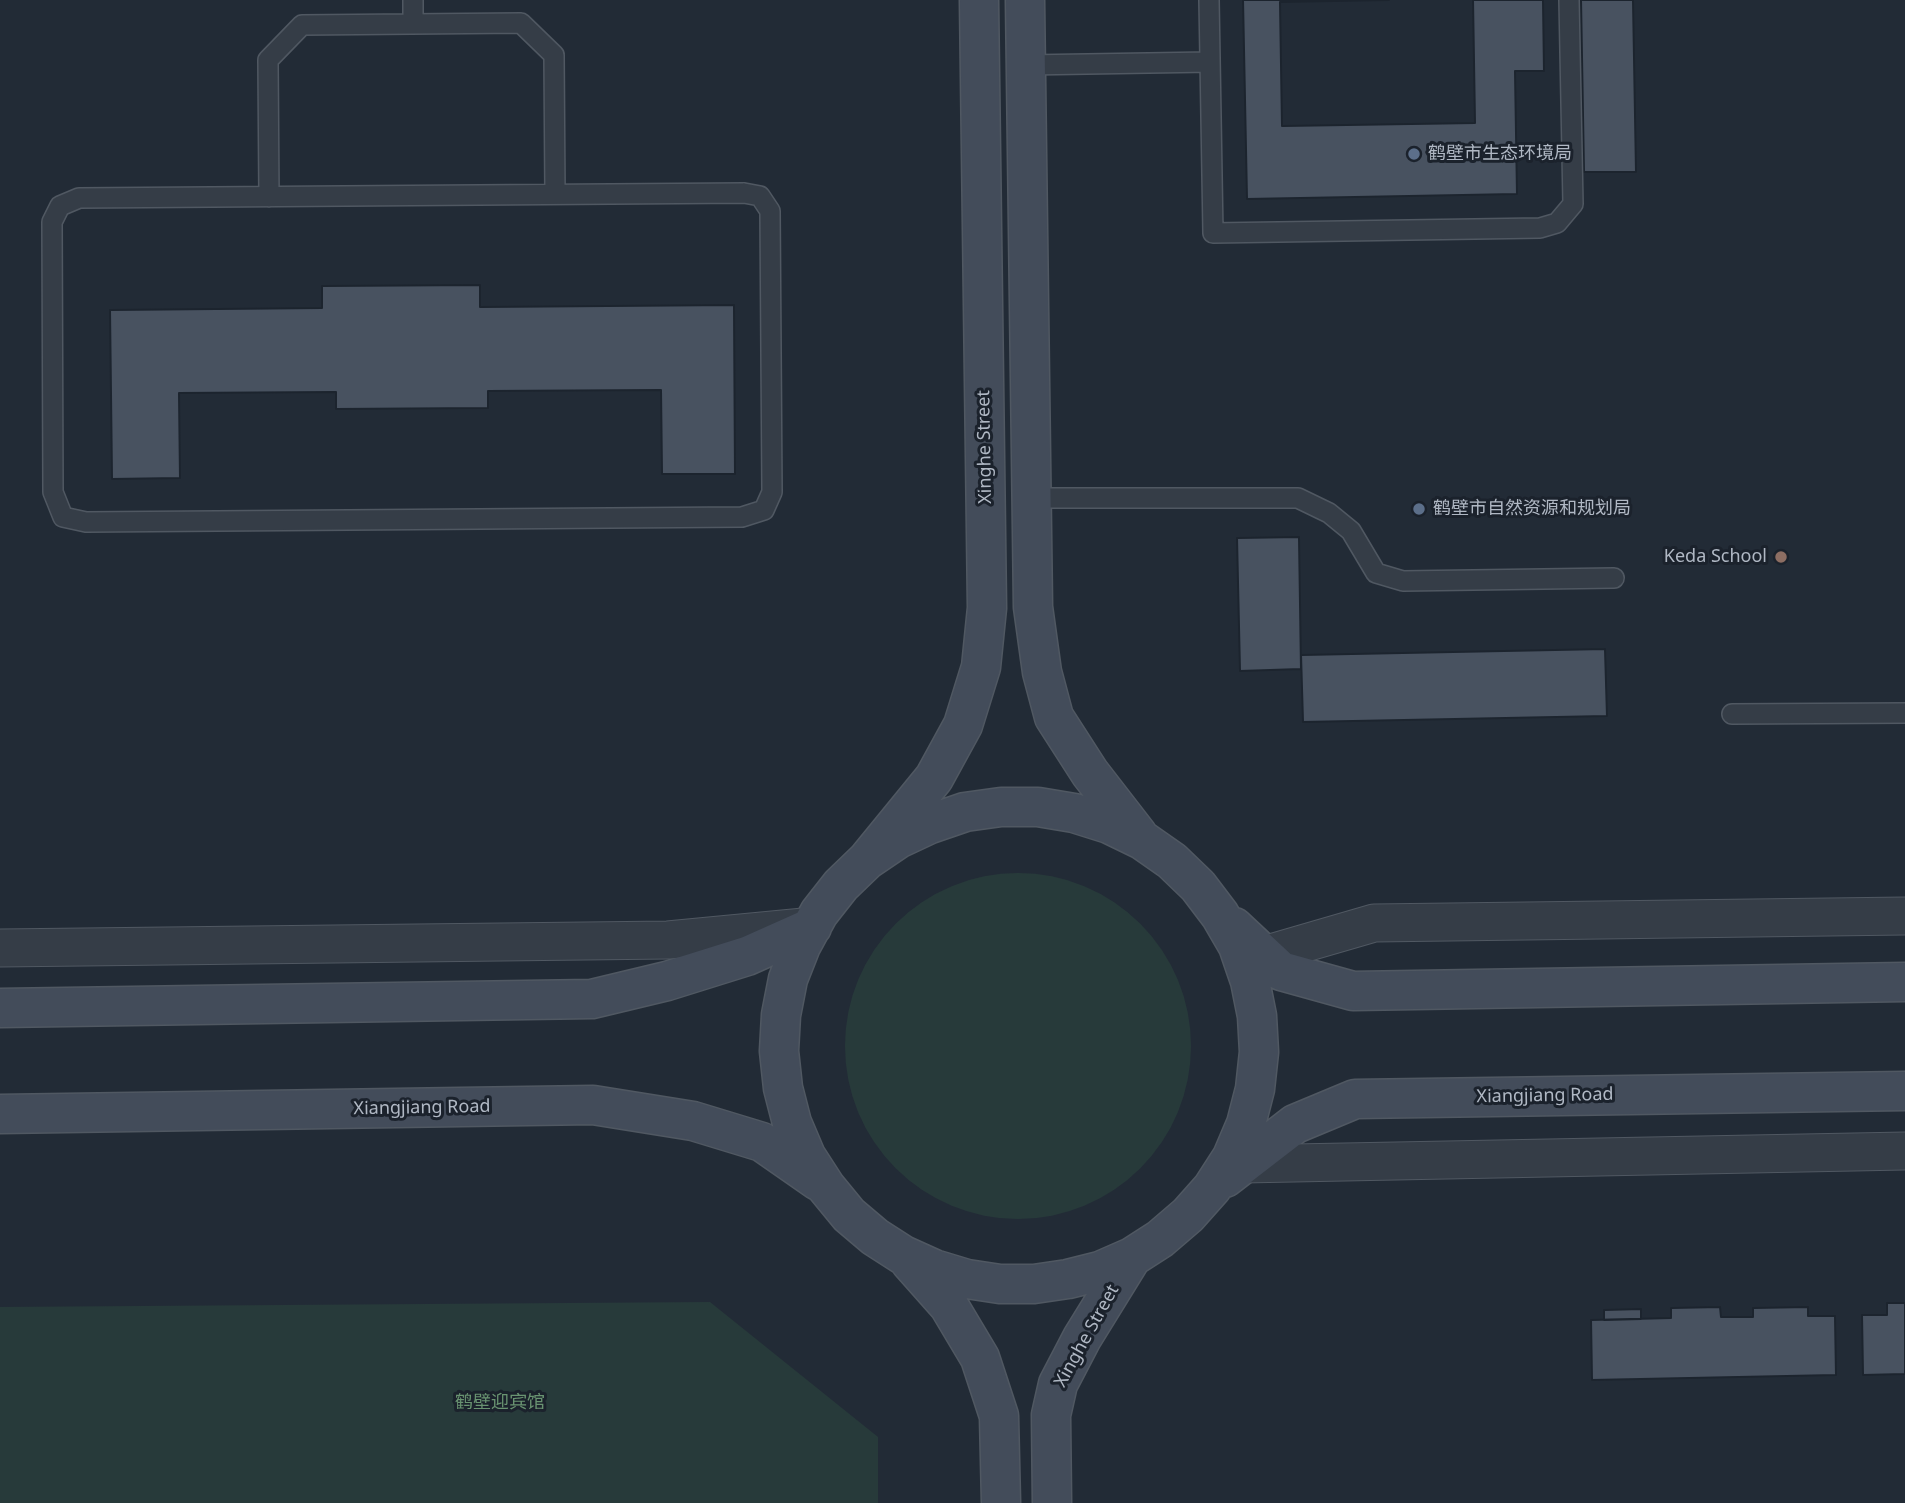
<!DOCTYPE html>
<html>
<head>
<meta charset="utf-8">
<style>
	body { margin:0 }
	canvas { display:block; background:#222b36 }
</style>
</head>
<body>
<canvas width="1905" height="1503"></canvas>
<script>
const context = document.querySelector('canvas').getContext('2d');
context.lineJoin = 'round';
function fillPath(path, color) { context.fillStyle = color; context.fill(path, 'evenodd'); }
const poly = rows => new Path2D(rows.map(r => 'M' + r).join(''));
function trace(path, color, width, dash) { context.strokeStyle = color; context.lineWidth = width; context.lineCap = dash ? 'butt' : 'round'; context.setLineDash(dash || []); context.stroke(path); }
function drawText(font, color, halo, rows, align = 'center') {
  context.font = font + ' "Noto Sans","Noto Sans SC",sans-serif'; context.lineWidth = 6; context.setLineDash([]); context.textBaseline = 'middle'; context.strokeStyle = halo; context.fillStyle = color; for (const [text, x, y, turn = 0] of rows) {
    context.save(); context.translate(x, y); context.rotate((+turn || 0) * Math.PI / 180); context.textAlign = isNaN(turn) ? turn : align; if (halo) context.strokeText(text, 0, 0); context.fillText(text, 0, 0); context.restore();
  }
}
const green = poly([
	'845 1046a173 173 0 1 1 346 0a173 173 0 1 1-346 0Z',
	[710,1302,878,1437,878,1503,0,1503,0,1307]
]);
const building = poly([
	[1243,0,1389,0,1280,2,1282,126,1475,123,1473,0,1543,0,1544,71,1515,71,1517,194,1247,199,1243,0],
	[1581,0,1633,0,1636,172,1584,172,1581,0],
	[480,285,480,307,734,305,735,474,662,474,661,390,488,391,488,408,336,409,336,392,179,393,180,478,112,479,110,310,322,308,322,286,480,285],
	[1299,537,1301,669,1240,671,1237,538,1299,537],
	[1605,649,1607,716,1303,722,1301,655,1605,649],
	[1887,1303,1905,1303,1905,1374,1863,1375,1862,1315,1887,1315,1887,1303],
	[1720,1307,1721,1317,1753,1317,1753,1308,1808,1307,1808,1316,1835,1316,1836,1375,1592,1380,1591,1320,1671,1318,1671,1308,1720,1307],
	[1641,1309,1641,1319,1604,1320,1604,1310,1641,1309]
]);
const lane = poly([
	[413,0,413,24],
	[1209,0,1213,233,1540,228,1557,223,1573,204,1569,0],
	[1026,65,1210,62],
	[744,193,760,196,770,211,772,492,764,510,742,517,86,522,63,517,53,492,52,222,60,206,79,198,744,193],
	[269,197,268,60,302,25,521,23,554,55,555,194],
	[1032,498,1298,498,1329,513,1351,531,1376,573,1403,581,1614,578],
	[1732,714,1905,713]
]);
const street = poly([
	[0,948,668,940,804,927],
	[1264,955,1374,923,1905,916],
	[1243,1164,1905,1151]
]);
const secondary = poly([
	[1025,0,1033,607,1042,672,1054,717,1090,773,1138,835],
	[867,860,898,839,930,824,965,812,1001,807,1038,807,1074,813,1109,824,1142,840,1172,861,1198,886,1220,915,1238,946,1250,981,1257,1016,1259,1052,1255,1089,1246,1124,1232,1157,1212,1188,1188,1215,1160,1239,1132,1257,1100,1271,1068,1279,1034,1284,1000,1284,967,1279,934,1269,903,1255,875,1237,849,1215,826,1187,806,1156,792,1123,783,1088,779,1051,781,1015,788,979,801,946,819,913,841,885,867,860,934,778,963,725,981,667,987,608,979,0],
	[1234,927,1281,971,1353,991,1905,982],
	[0,1008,592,999,667,981,747,956,812,927],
	[0,1114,593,1105,693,1121,762,1142,818,1181],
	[1225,1178,1295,1124,1355,1099,1905,1091],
	[910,1262,949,1306,980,1358,999,1416,1001,1503],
	[1052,1503,1051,1415,1058,1384,1082,1338,1132,1257]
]);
const markers = [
	[1414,154,7,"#5c6f8a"],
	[1419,509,7,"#5c6f8a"],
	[1781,557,7,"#8d6e63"]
];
const poiNames = [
	["鹤壁市生态环境局",1428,154],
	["鹤壁市自然资源和规划局",1433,509],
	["Keda School",1767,557,"right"]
];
const streetNames = [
	["Xinghe Street",985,447,-91],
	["Xiangjiang Road",1545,1096,-1],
	["Xiangjiang Road",422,1108,-1],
	["Xinghe Street",1087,1336,-61]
];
const parkNames = [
	["鹤壁迎宾馆",500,1403]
];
fillPath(green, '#273a3a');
fillPath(building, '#485260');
trace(building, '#1c242e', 2);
trace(lane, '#505862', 22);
trace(street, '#505862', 39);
trace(secondary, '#505862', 41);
trace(lane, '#353d47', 19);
trace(street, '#353d47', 37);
trace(secondary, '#434c5a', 38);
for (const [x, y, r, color] of markers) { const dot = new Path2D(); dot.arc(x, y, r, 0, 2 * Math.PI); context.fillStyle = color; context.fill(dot); trace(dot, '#1b222c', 2.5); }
drawText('18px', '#b0b8c4', '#1b222c', poiNames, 'left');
drawText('18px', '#b0b8c4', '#1b222c', streetNames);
drawText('18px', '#699371', '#1b222c', parkNames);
</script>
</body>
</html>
